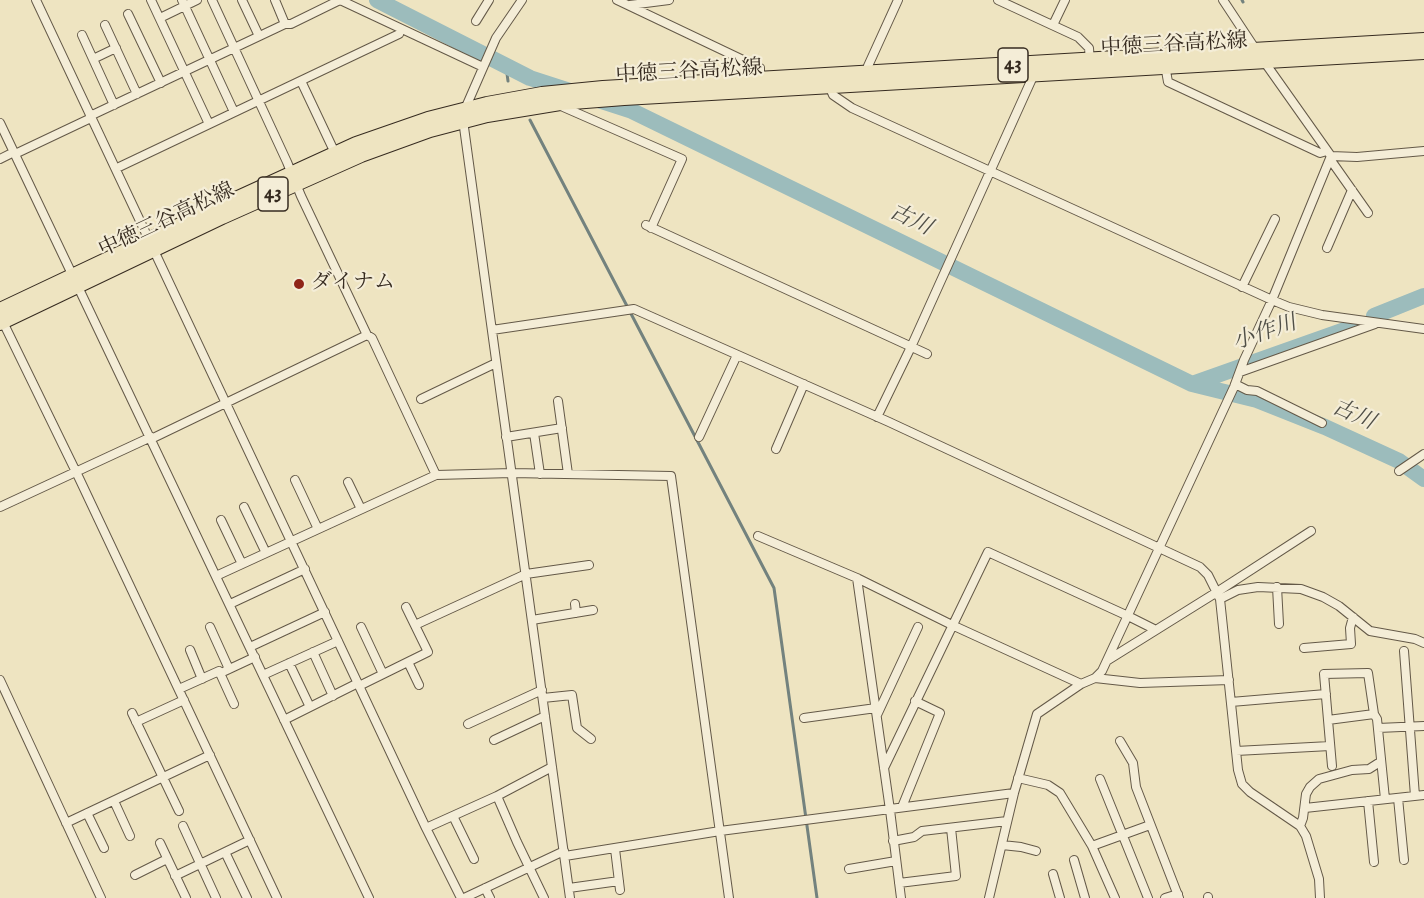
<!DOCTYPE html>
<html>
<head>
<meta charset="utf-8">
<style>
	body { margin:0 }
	canvas { display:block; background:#eee4c1 }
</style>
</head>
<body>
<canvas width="1424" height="898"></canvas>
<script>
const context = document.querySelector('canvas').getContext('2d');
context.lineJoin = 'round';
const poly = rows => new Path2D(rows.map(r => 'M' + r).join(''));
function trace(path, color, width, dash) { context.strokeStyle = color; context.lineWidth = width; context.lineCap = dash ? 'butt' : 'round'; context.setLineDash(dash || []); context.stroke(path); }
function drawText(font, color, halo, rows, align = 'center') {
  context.font = font + ' "IM FELL English","Noto Serif JP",serif'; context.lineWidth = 4.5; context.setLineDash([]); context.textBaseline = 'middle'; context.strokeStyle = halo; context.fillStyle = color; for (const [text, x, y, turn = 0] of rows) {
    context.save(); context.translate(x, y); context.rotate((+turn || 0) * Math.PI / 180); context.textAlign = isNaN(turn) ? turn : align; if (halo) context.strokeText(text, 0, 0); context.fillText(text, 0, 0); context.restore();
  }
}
const stream = poly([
	[1242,0,1243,2],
	[506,66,508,81],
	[530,120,774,588,817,898]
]);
const river = poly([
	[377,0,530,78,632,111,1192,384,1257,400,1325,427,1399,461,1424,479],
	[1374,316,1424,296],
	[1192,384,1353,327]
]);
const minor = poly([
	[36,0,426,828,461,898],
	[151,0,209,124],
	[182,0,234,112],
	[242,0,259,36],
	[340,0,483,67],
	[522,0,496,38,465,109,463,120,570,898],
	[617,0,760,68,760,81],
	[998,0,1078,37,1089,48,1090,62],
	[630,5,669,0],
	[128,14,161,83],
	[160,18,197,0],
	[476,21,489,0],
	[285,24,291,24,340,0],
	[105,25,137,94],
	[1053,25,1065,0],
	[82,35,114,105],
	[93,59,116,48],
	[1165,65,1168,82,1320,153,1327,151],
	[869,73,868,66,898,0],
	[301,81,335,153],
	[828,83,833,95,852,108,1272,300,1289,307,1322,315,1424,329],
	[561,106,682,159,651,228],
	[90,116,285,24,275,0],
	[0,123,369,898],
	[15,154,91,118],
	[1331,156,1357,157,1424,151],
	[0,159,14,152],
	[1330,159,1368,213],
	[117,168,399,34],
	[646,225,927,354],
	[1327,248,1352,190],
	[1242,287,1275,219],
	[2,320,79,478,277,898],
	[492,330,634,309,889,422,1200,567,1208,575,1220,599],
	[367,335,372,338,436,475,512,473,671,476,729,898],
	[1240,372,1375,324],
	[1235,384,1247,390,1257,391,1322,423],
	[421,399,496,363],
	[558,401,568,474],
	[877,417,911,347,1035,72],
	[534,433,540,474],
	[506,437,562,428],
	[699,437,737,355],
	[151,439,367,335,301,196,287,162,212,0],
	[776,449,804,384],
	[1399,471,1424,454],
	[295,480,318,529],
	[348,482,361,509],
	[0,507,151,437],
	[244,507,266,553],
	[221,520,242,564],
	[758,536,857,578,952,625,1081,684,1095,678,1102,671,1234,387,1244,360,1272,300,1331,156,1256,50,1223,0],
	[216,576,436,475],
	[857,578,890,810,901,898],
	[1277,587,1279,624],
	[230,604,305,569],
	[575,604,576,613],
	[532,620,593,610],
	[415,625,526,574,589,565],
	[210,627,229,669],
	[361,627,383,674],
	[250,647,325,612],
	[1304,648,1351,644,1350,628,1353,617],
	[190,650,202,679],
	[1404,651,1415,796],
	[313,652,333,696],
	[1108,660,1217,592,1311,531],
	[408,662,419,685],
	[289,663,310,707],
	[225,671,255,657],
	[263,675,338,641],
	[1095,678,1140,683,1229,680],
	[0,680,101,898],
	[359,686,428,652,406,607],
	[179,689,219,671,234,704],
	[543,698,572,695,577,728,591,739],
	[1231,702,1326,694],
	[132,713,179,811],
	[877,715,918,627],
	[804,718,876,708],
	[284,720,358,683],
	[1328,720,1374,714],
	[136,722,184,700],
	[468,724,542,690],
	[1378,728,1424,726],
	[494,740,545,716],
	[1120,741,1133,763,1136,787,1179,898],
	[1236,751,1330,746],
	[1332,766,1324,674,1368,673,1374,714,1377,719,1385,799],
	[884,768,988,552,1128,616,1156,630],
	[1018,778,1048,785,1060,793,1092,846,1115,898],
	[1100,779,1148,898],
	[497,796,552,767],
	[1398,798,1404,860],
	[114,801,130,836],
	[1368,801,1374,862],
	[902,807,940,713,915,701],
	[1305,808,1424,795],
	[87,813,104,848],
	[453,816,474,859],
	[66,823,210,755],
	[183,826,216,898],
	[1300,826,1303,818,1306,794,1310,787,1319,779,1352,770,1369,769,1380,762],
	[426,828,497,796,517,842,544,898],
	[893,841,914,837,922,831,1007,821],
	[160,843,186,898],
	[1002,845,1021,847,1036,851],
	[1092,846,1150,825],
	[615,849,620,890],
	[225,852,247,898],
	[565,856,720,831,1014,793],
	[1074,860,1085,898],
	[849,869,896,861],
	[1053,874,1060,898],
	[135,875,167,859],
	[175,876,250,840],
	[899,883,956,876,951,828],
	[485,888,490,898],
	[569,888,619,881],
	[1208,897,1208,898],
	[464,898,564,851],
	[989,898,1014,793,1037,714,1081,684],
	[1165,898,1178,894],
	[1320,898,1319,879,1306,836,1300,826,1250,792,1242,784,1238,770,1220,599,1238,590,1258,587,1301,589,1323,597,1339,606,1370,631,1415,639,1424,643]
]);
const primary = poly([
	[0,310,216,208,356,144,428,119,487,104,542,94,603,88,1424,40],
	[0,323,222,217,361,155,430,130,487,115,560,103,624,98,1424,52]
]);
const markers = [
	[299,284,6,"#8f2418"]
];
const shields = [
	[1013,65,30],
	[273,194,30]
];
const shieldNames = [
	["43",1013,65],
	["43",273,194]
];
const streetNames = [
	["中徳三谷高松線",1174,46,-3],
	["中徳三谷高松線",689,73,-3],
	["中徳三谷高松線",167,221,-25]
];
const poiNames = [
	["ダイナム",311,284]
];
const waterNames = [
	["古川",910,221,26],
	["小作川",1265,334,-19],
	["古川",1353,416,24]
];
trace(stream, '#73827e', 3);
trace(river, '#9cbcbc', 16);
trace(minor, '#645948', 10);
trace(primary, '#362b20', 16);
trace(minor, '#f4edd7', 8);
trace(primary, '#eee4c1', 14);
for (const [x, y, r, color] of markers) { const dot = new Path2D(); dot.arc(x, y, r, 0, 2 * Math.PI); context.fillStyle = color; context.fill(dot); trace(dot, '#f4edd7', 2); }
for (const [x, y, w] of shields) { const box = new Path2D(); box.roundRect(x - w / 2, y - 17, w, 34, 4.5); context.fillStyle = '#f4edd7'; context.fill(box); trace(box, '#362b20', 1.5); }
drawText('bold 20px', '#362b20', null, shieldNames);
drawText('21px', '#362b20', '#f4edd7', streetNames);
drawText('21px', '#362b20', '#f4edd7', poiNames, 'left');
drawText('italic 22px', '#504f47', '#f4edd7', waterNames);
</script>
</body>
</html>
